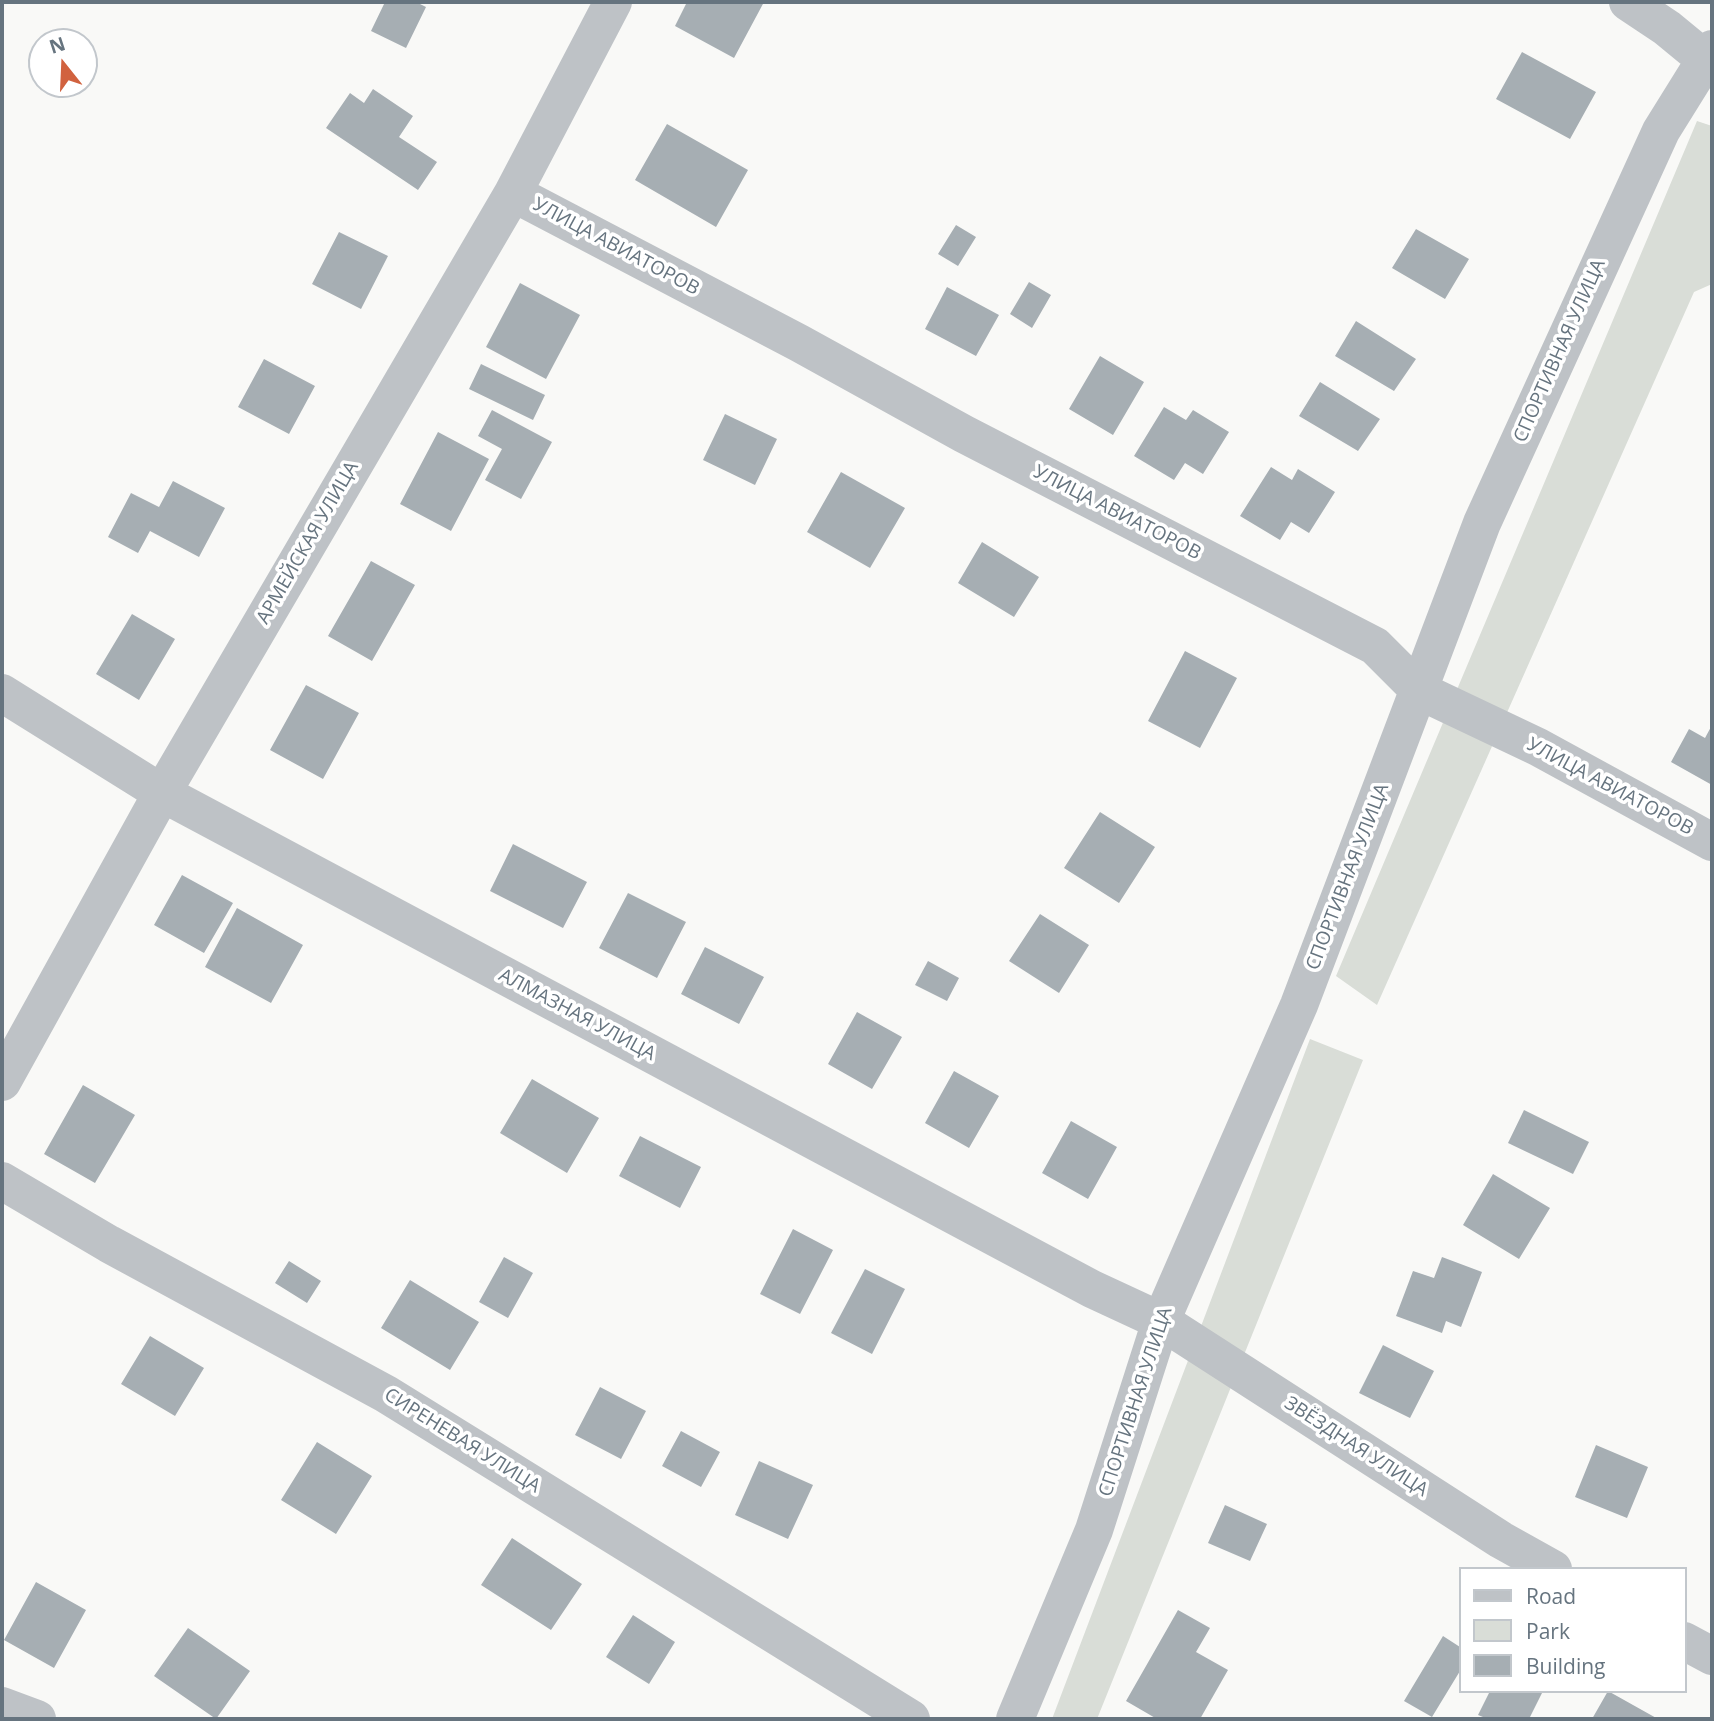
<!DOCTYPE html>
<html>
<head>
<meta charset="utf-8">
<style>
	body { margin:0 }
	#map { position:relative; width:1714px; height:1721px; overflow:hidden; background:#f9f9f7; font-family:"Open Sans",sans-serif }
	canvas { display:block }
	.frame { position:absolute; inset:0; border:4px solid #66747f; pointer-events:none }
	.legend { position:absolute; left:1459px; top:1567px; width:228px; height:126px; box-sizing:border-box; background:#fff; border:2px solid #c2c7cc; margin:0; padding:9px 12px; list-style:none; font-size:21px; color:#66747f }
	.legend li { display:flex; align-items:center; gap:14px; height:35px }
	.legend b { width:35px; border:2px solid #c2c7cc }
	.north { position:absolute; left:28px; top:28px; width:70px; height:70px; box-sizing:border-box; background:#fff; border:2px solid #c2c7cc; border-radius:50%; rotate:342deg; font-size:19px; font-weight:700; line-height:28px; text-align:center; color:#66747f }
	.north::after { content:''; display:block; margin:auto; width:24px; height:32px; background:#d1623f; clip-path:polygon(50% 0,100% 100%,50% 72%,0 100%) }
</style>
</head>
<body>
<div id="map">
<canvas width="1714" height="1721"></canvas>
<div class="frame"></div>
<ul class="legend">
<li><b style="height:9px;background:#bec2c6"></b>Road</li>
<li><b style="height:19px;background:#d9ddd7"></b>Park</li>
<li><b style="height:19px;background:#a6aeb3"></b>Building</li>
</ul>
<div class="north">N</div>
</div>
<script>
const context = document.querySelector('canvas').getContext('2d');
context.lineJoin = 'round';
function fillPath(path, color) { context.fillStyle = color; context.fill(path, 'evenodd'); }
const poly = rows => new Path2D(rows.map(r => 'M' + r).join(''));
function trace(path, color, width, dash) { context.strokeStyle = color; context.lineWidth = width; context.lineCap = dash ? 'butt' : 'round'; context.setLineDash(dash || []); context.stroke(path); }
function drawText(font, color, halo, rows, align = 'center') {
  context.font = font + ' "Open Sans",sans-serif'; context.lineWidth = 7; context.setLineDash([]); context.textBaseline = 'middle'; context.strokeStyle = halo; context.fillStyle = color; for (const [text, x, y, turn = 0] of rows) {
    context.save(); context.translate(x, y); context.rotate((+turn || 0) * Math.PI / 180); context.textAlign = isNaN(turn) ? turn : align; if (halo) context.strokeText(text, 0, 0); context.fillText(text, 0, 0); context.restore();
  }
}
const green = poly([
	[1697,121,1712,126,1712,284,1694,292,1377,1005,1336,976],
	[1310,1039,1363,1060,1097,1719,1052,1719]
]);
const building = poly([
	[385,2,416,2,426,7,406,48,371,31],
	[687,2,764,2,734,58,675,26],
	[1522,52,1596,92,1570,139,1496,99],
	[373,89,413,116,399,137,437,162,418,190,326,128,350,93,364,103],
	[667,124,748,170,716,227,635,180],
	[956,225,976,237,958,266,938,254],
	[1416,229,1469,259,1445,299,1392,268],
	[339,232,388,256,361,309,312,284],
	[1029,282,1051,295,1032,328,1010,314],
	[520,283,580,315,546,379,486,347],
	[947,287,999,315,976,356,925,329],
	[1356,321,1416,359,1394,391,1335,356],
	[1100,356,1144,382,1113,435,1069,409],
	[264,359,315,386,289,434,238,407],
	[481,364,545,395,533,420,469,389],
	[1320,382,1380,419,1358,451,1299,416],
	[1164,407,1186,420,1193,410,1229,432,1203,474,1185,463,1174,480,1134,456],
	[492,410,552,442,521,499,485,480,502,449,478,436],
	[725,414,777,439,755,485,703,460],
	[438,432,489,459,451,531,400,504],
	[1271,467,1292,480,1298,469,1335,492,1309,533,1291,522,1280,540,1240,516],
	[841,472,905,508,870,568,807,532],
	[173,481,225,508,199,557,150,531,138,553,108,537,131,493,159,507],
	[982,542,1039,577,1014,617,958,583],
	[371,561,415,585,372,661,328,636],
	[132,614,175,639,139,700,96,674],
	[1185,651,1237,678,1200,748,1148,721],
	[306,685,359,713,323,779,270,750],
	[1712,725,1712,785,1671,762,1689,729,1705,738],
	[1100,812,1155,847,1119,903,1064,868],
	[513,844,587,882,563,928,490,891],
	[182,875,233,903,204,953,154,925],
	[628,893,686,922,657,978,599,948],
	[237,908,303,945,271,1003,205,967],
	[1040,914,1089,945,1059,993,1009,961],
	[705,947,764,977,739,1024,681,994],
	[928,961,959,978,947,1001,915,985],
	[857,1012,902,1037,872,1089,828,1064],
	[954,1071,999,1096,969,1148,925,1123],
	[532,1079,599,1118,567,1173,500,1133],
	[83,1085,135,1115,95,1183,44,1154],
	[1524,1110,1589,1142,1573,1174,1508,1143],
	[1071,1121,1117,1147,1088,1199,1042,1173],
	[640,1136,701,1167,680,1208,619,1176],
	[1493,1174,1550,1208,1519,1259,1463,1225],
	[793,1229,833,1250,800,1314,760,1294],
	[504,1257,533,1273,508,1318,479,1302],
	[1442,1257,1482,1272,1461,1327,1446,1321,1442,1333,1396,1316,1413,1271,1434,1278],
	[289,1261,321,1281,307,1303,275,1283],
	[865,1269,905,1289,872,1354,831,1333],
	[410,1280,479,1322,450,1370,381,1328],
	[150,1336,204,1368,175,1416,121,1384],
	[1383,1345,1434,1371,1410,1418,1359,1393],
	[600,1387,646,1411,621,1459,575,1435],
	[681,1431,720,1452,701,1487,662,1466],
	[317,1442,372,1476,336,1534,281,1500],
	[1596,1445,1648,1467,1627,1518,1575,1497],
	[759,1461,813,1485,788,1539,735,1515],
	[1225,1505,1267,1524,1250,1561,1208,1543],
	[512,1538,582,1584,551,1630,481,1585],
	[36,1582,86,1610,54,1668,4,1640],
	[1178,1610,1210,1628,1196,1652,1228,1670,1200,1719,1157,1719,1126,1701],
	[633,1615,675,1642,649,1684,606,1657],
	[188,1628,250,1671,216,1719,154,1676],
	[1443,1636,1460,1647,1460,1671,1432,1717,1404,1701],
	[1490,1691,1543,1691,1529,1719,1488,1719,1478,1715],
	[1608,1691,1658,1719,1592,1719]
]);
const minor = poly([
	[1628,2,1667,28,1712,65],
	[513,193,799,343,964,434,1375,646,1420,691,1538,747,1712,842],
	[2,693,162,793,1092,1289,1161,1321,1501,1540,1553,1569],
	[2,1082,162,793,513,193,613,2],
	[2,1181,109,1244,386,1394,911,1719],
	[1684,1641,1712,1656],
	[2,1706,37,1719],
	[1015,1719,1094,1530,1161,1321,1299,1005,1482,523,1661,131,1712,49]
]);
const streetNames = [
	["УЛИЦА АВИАТОРОВ",616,247,28],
	["СПОРТИВНАЯ УЛИЦА",1560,351,-66],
	["УЛИЦА АВИАТОРОВ",1117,513,27],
	["АРМЕЙСКАЯ УЛИЦА",308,543,-60],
	["УЛИЦА АВИАТОРОВ",1610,787,28],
	["СПОРТИВНАЯ УЛИЦА",1348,877,-69],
	["АЛМАЗНАЯ УЛИЦА",577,1015,28],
	["СПОРТИВНАЯ УЛИЦА",1136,1402,-72],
	["СИРЕНЕВАЯ УЛИЦА",462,1441,32],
	["ЗВЁЗДНАЯ УЛИЦА",1356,1447,33]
];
fillPath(green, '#d9ddd7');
fillPath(building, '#a6aeb3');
trace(minor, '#bec2c6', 38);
drawText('19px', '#66747f', '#fff', streetNames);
</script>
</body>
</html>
